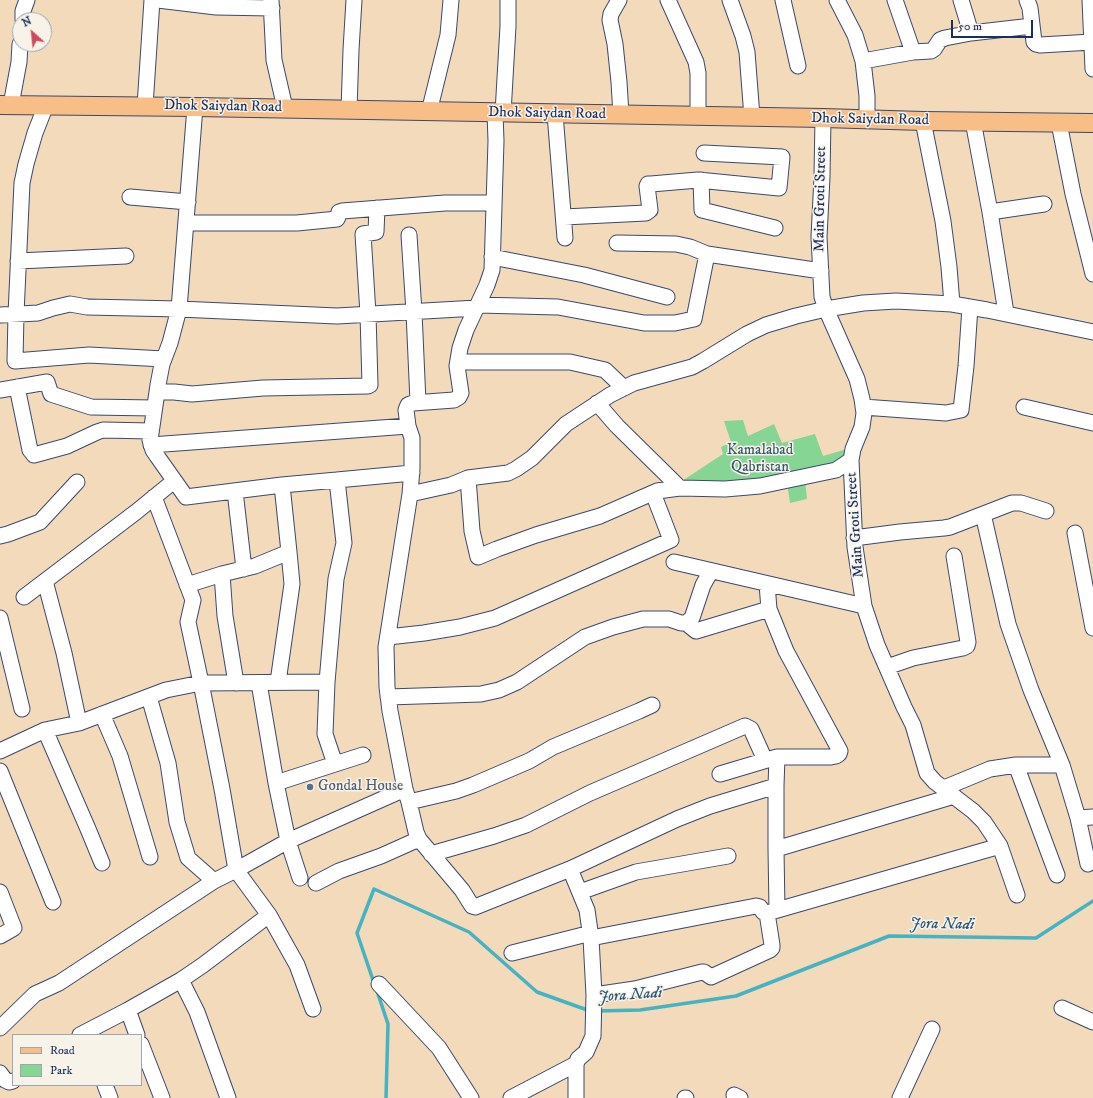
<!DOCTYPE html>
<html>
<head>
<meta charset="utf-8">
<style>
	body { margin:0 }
	#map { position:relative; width:1093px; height:1098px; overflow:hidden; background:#f2dabb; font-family:"IM FELL DW Pica",serif }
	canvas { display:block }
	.legend { position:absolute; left:12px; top:1034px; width:130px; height:52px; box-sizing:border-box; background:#f7f3e8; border:1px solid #9fa5b1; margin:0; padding:5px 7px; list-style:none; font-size:12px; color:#1b2f5e }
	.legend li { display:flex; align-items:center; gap:8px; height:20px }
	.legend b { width:20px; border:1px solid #9fa5b1 }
	.north { position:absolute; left:12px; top:12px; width:40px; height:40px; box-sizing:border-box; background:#f7f3e8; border:1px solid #9fa5b1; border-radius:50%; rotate:333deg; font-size:11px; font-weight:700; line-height:16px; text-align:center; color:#1b2f5e }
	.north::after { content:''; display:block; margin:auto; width:14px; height:18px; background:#d1495b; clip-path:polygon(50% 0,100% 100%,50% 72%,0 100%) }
	.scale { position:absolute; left:951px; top:20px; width:82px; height:18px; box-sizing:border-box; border:2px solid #1b2f5e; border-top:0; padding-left:5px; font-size:12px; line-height:14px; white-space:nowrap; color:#1b2f5e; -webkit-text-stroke:3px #f7f3e8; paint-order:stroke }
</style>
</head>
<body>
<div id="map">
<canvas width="1093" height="1098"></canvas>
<ul class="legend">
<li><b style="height:5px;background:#f7be87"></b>Road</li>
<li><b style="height:11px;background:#87d594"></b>Park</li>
</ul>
<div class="north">N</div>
<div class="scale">50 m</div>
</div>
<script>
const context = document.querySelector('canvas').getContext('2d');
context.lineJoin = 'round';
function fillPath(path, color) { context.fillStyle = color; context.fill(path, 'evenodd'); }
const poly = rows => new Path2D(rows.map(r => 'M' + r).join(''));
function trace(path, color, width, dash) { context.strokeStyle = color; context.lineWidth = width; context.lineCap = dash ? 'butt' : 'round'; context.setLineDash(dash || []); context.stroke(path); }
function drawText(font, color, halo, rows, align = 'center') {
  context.font = font + ' "IM FELL DW Pica",serif'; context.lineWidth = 3; context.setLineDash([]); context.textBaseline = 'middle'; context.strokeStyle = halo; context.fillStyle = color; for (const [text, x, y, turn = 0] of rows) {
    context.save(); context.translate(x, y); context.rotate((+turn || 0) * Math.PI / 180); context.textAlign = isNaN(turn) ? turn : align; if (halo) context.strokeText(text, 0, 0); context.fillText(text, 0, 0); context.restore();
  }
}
const green = poly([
	[743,420,748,436,774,424,782,443,815,434,823,456,847,449,846,463,805,479,807,499,790,503,787,482,712,494,682,481,723,454,721,447,731,442,724,421]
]);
const stream = poly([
	[374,983,357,933,374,889,469,932,537,992,590,1011],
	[377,991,388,1024,386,1098],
	[596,1011,640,1010,736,996,889,936,1036,938,1093,901]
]);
const minor = poly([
	[158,0,216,7,272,8],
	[271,0,274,60,285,108],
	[619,0,611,14,610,20,615,44,619,82,621,115],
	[668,0,696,62,698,73,698,116],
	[730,0,743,36,747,52,752,117],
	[783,0,798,66],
	[837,0,855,35,863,61,867,96,867,119],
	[895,0,913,52],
	[961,0,971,33],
	[1027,0,1030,8,1034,42,1036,44,1040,45,1092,42],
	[1090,0,1093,69],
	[23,20,23,11,27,0],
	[863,61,913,52,931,51,934,49,940,40,945,38,971,33,1032,26],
	[11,105,19,62,20,44],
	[46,105,35,133,26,164,22,183,16,314,15,361,89,355,164,359],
	[145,106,152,0],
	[195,107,179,309,170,343,162,364,158,385,150,440,153,450,157,456,186,497,282,485],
	[349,110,351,50,354,0],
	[429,112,448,35,451,0],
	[495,113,496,141,492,270,487,285,466,330,460,348,457,366,461,393,459,397,454,400,413,403,408,405,406,410,408,426,412,438,412,468,410,494,386,647,387,687,390,711,405,789,409,802,416,832,419,839,462,890,472,906,475,907,570,869,677,819,710,806,776,786],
	[503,113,508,26,508,0],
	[555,114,565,238],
	[823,118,822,177,819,237,822,297,826,309,857,379,862,399,864,413,862,427,853,449,851,460,855,547,864,606,877,645,904,707,913,725,927,773,935,782,973,811,984,822,1000,846,1017,895],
	[923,121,943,221,949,267,952,304],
	[973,121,990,212,1006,313],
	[1059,123,1073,194,1093,274],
	[701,180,702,210,775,228],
	[130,197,188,202],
	[990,212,1044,204],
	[564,217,646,213,650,210,647,186,648,184,651,184,698,180,779,188,782,157,704,153],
	[186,223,297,223,337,219,338,217,339,212,342,211,445,203,494,203],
	[409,235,414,312,418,402],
	[617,243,676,244,690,247,707,254,821,271],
	[492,257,584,275,667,297],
	[18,261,126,256],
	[478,305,558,307,644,323,675,323,694,319,707,254],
	[0,315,38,313,53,308,70,304,87,307,179,309,337,316,477,308],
	[458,362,570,362,605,370,624,388],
	[17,387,30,450,34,455,67,446,97,432,103,430,151,431],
	[0,390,47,382,51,394,91,407,154,408],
	[157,392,174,392,192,394,263,388,368,386,370,385,368,314,363,234,376,232,377,208],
	[597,403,617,426,680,488],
	[863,407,946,413,961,410,966,366,970,307],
	[1024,407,1093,423],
	[151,445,408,426],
	[468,478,472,531,478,557,497,549,536,535,600,516,657,491,680,488,725,489,760,486,836,470,851,460],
	[235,491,244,569],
	[410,494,451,485,468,478,508,473,516,469,532,458,566,424,610,395,634,383,692,367,703,361,747,334,766,325,796,316,826,309,863,303,896,301,915,302,952,304,987,310,1093,332],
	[983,514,1008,624,1031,690,1062,765,1078,818,1088,864],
	[1075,533,1093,628],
	[0,536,8,534,40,522,77,482],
	[854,538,900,532,944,528,950,527,1012,503,1021,503,1046,511],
	[674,562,864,606],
	[222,574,255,566,289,552,282,485,337,480],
	[45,581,64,653,79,723,166,690,201,683,188,622,193,600,154,497],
	[187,585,222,574,225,616,236,683],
	[24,597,136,512,174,481],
	[0,618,22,709],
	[686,623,692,618,703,585,711,571],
	[388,637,424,633,460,627,495,618,671,540,653,493],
	[887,667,913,658,963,648,967,646,968,642,954,556],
	[278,682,292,584,289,552],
	[327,682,325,734,335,764],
	[259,683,276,783,288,841,300,878],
	[149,697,168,763,177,822,188,858,214,881,236,870,269,915,297,965,313,1009],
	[388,697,481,694,499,690,517,682,585,637,613,627,643,619,669,619,681,623,686,623,696,631,769,609],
	[102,714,120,756,150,857],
	[79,723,45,730,88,829,102,863],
	[0,751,45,730],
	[777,757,776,786,776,849,777,910],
	[1016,765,1057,875],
	[0,771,53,902],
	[720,774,777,757,831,757,836,756,839,754,840,751,786,651,769,609,767,584],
	[276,783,363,755],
	[944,788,990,769,1016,765,1062,765],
	[405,789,288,841,236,870,222,789,201,683,327,682,336,579,344,543,337,480,412,473],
	[409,802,456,791,473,785,529,761,553,747,639,711,652,705],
	[1078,818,1093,817],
	[776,849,954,796],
	[431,854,494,836,526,825,590,793,745,726,751,729,765,760],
	[570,869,587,910,591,938,594,995,593,1036,586,1052,578,1059,576,1064,576,1098],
	[316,883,339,871,381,856,419,839],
	[0,892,14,928,0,936],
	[580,892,636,872,728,856],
	[591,938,756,906,760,907,763,912,767,913,1000,846],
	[512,953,591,933],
	[181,980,197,1012,228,1098],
	[379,984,439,1048,471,1098],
	[594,995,635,989,702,972,704,972,711,977,770,950,772,948,772,945,767,913],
	[1062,1008,1093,1022],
	[128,1010,137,1035],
	[0,1028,35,994,59,983,214,881],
	[80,1035,128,1010,181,980,203,965,269,915],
	[141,1044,162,1098],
	[0,1073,5,1080,9,1082,13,1081],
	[105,1085,110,1098],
	[734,1095,740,1098],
	[511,1098,576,1064],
	[685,1098,686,1098],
	[900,1098,932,1029]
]);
const major = poly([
	[0,105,195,107,823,118,923,121,1093,123]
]);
const markers = [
	[310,787,4,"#5c6f8a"]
];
const streetNames = [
	["Dhok Saiydan Road",223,107,1],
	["Dhok Saiydan Road",547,114,1],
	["Dhok Saiydan Road",870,120,1],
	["Main Groti Street",821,199,-89],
	["Main Groti Street",856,525,-94]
];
const parkNames = [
	["Kamalabad",760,451],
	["Qabristan",760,468]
];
const serviceNames = [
	["Gondal House",318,787]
];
const waterNames = [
	["Jora Nadi",942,925,1],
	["Jora Nadi",630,996,-4]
];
fillPath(green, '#87d594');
trace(stream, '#45b3c2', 3.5);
trace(minor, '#3b496c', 17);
trace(major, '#3b496c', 20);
trace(minor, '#fff', 15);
trace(major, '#f7be87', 18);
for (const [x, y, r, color] of markers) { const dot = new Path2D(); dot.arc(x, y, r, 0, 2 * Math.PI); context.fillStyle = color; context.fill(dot); trace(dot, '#f7f3e8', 1.5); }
drawText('15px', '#1b2f5e', '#f7f3e8', streetNames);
drawText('15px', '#36586c', '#f7f3e8', parkNames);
drawText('15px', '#4e5e75', '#f7f3e8', serviceNames, 'left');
drawText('italic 16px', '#28577c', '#f7f3e8', waterNames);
</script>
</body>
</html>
